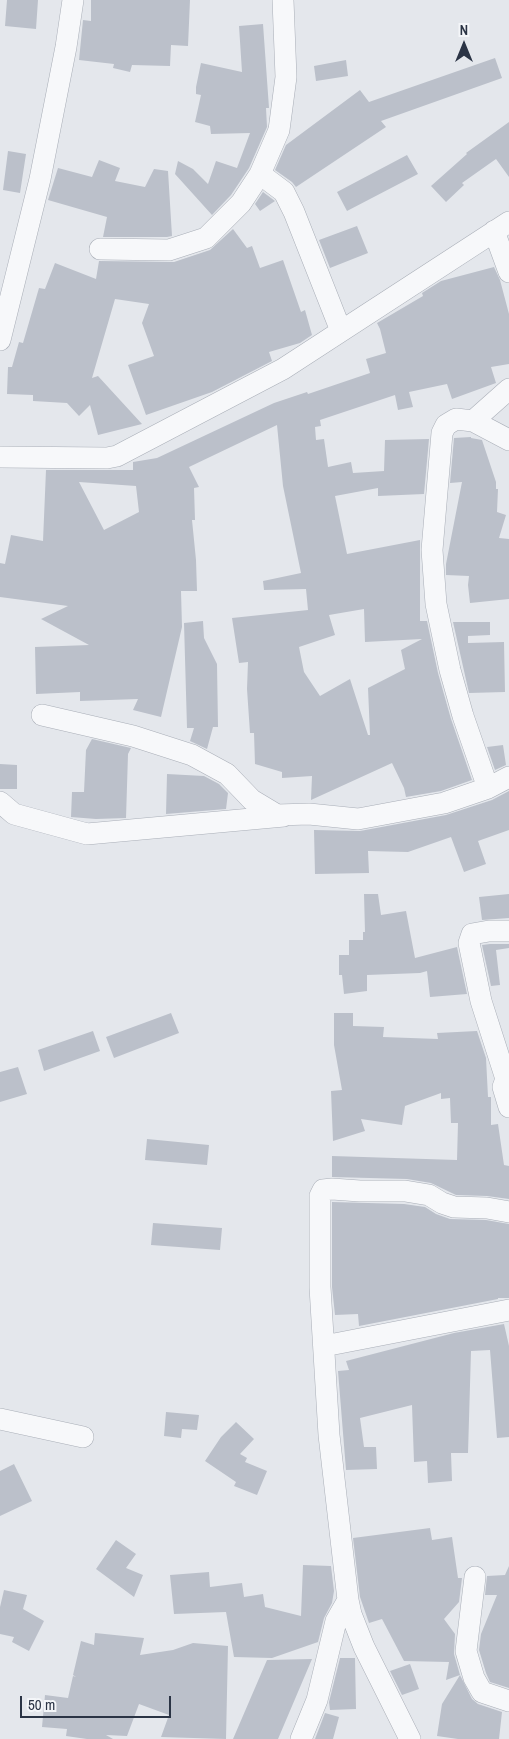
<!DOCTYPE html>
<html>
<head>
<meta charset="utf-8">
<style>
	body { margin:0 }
	#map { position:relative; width:509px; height:1739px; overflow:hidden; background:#e4e7ec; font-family:"Archivo Narrow",sans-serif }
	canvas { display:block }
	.north { position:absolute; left:439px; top:20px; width:50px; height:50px; -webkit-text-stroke:4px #f4f6f9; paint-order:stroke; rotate:0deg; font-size:14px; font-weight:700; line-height:20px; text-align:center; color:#2b3445 }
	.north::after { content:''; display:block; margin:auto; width:18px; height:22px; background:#2b3445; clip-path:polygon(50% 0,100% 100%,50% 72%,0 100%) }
	.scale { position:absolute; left:20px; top:1696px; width:151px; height:22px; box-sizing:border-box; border:2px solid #2b3445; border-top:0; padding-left:6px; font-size:15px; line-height:18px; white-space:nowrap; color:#2b3445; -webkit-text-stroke:4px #f4f6f9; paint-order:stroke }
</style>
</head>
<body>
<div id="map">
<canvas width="509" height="1739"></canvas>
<div class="north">N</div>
<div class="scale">50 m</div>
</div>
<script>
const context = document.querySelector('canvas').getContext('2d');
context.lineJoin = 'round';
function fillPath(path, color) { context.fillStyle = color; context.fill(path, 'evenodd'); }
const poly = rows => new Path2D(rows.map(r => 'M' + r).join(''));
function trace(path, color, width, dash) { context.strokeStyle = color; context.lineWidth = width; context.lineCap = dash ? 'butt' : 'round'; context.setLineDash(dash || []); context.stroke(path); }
const building = poly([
	[7,0,38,0,36,29,5,26],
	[91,0,190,0,188,46,171,45,170,66,132,65,130,72,113,68,114,64,79,60,83,20,91,21],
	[263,24,269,108,266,108,267,127,249,168,231,195,212,215,175,174,178,161,193,169,208,184,216,161,237,168,250,133,211,134,210,126,195,122,201,95,196,94,196,87,201,63,242,72,239,26],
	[495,58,502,78,381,121,386,127,296,187,292,182,275,170,286,145,360,90,369,102],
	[346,60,348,76,316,81,314,66],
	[509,122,509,177,496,159,462,183,464,185,446,202,431,186,467,154,466,153],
	[8,151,26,154,20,193,3,190],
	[407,155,418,174,347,211,337,192],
	[99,160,120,168,115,181,145,187,154,169,168,171,172,236,167,237,103,237,107,217,48,200,58,168,92,177],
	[263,192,275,201,260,211,255,204],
	[357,226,368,253,330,268,319,240],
	[233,229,247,248,252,246,260,268,283,260,301,312,305,310,312,335,300,343,269,352,272,361,212,392,146,415,128,365,154,356,142,323,149,304,115,299,92,378,98,376,142,424,98,435,90,405,79,416,67,403,33,401,33,395,7,394,8,367,12,367,19,342,23,343,39,288,45,289,55,263,96,279,99,261,174,262,210,250],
	[494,267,500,280,509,314,509,364,491,367,496,383,452,399,447,384,409,392,413,407,398,410,395,395,320,420,321,426,315,427,316,440,324,439,328,467,351,462,353,473,384,471,385,440,429,439,424,494,378,496,378,488,335,496,347,554,420,540,420,621,427,621,438,673,451,719,472,780,441,791,406,797,404,788,392,763,311,800,312,776,282,778,282,772,255,764,254,733,250,733,247,689,248,662,239,663,232,618,308,610,306,589,264,590,263,581,301,573,283,486,277,425,189,467,199,487,194,488,195,520,192,520,196,560,197,591,181,591,182,627,161,717,133,710,138,699,80,701,80,692,36,694,35,647,89,645,41,619,68,606,0,597,0,563,5,564,11,535,43,541,46,470,133,470,133,462,157,458,274,403,307,392,308,394,370,373,366,359,386,353,380,329,377,323,423,296,422,293,441,281],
	[79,482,136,486,139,512,104,530],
	[364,609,365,642,422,639,401,650,405,669,368,688,370,735,368,735,350,679,320,696,304,672,299,647,335,635,329,615],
	[471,437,471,438,482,440,496,482,496,489,498,489,497,512,506,515,499,538,509,539,509,599,470,603,468,585,469,576,446,575,446,564,462,482,450,483,454,438],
	[203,621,204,638,217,664,218,727,213,727,207,749,190,741,194,728,187,728,184,623],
	[453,622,490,622,490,635,468,636,468,643,504,642,505,692,469,693],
	[92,739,131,748,128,754,126,818,96,819,71,817,72,792,84,792,86,750],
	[503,745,506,765,495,770,487,747],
	[0,764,17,765,17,789,0,789],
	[167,774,204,776,219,784,228,793,226,809,166,814],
	[509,791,509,830,478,841,486,864,464,872,451,837,408,852,368,851,369,873,315,874,314,830,360,831,446,815,492,800],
	[364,894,378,894,381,915,406,911,415,958,457,947,467,994,430,997,427,971,420,973,367,975,367,991,344,994,342,975,339,975,339,955,349,955,349,940,363,940,363,932,365,932],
	[509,894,509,918,482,920,479,897],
	[490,944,509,944,509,948,496,950,500,985,491,986,482,945],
	[171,1013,179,1033,114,1058,106,1037],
	[334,1013,353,1013,353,1026,384,1027,383,1037,438,1039,437,1033,477,1031,486,1058,488,1097,491,1097,491,1125,498,1124,504,1165,509,1166,509,1199,487,1196,456,1195,431,1183,407,1179,332,1177,332,1156,457,1160,458,1123,451,1123,450,1098,441,1099,441,1093,405,1106,402,1125,361,1119,365,1131,333,1141,331,1091,342,1090,334,1045],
	[93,1031,100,1051,44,1071,38,1050],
	[18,1067,27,1094,0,1102,0,1072],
	[147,1139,209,1145,207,1165,145,1160],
	[332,1202,404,1204,425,1207,436,1214,450,1219,486,1220,509,1224,509,1298,498,1298,498,1299,359,1326,358,1314,335,1315,332,1287],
	[153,1223,222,1228,220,1250,151,1245],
	[504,1324,509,1346,509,1437,497,1438,490,1350,471,1351,468,1453,451,1453,452,1481,428,1483,427,1461,414,1462,412,1405,360,1418,364,1447,376,1447,377,1469,346,1470,338,1371,349,1370,346,1361,454,1333],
	[166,1412,199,1415,197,1430,182,1429,181,1438,164,1436],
	[236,1422,254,1439,240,1454,247,1458,245,1462,267,1471,257,1495,234,1486,236,1482,205,1461,221,1437],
	[14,1464,32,1501,0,1516,0,1471],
	[430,1528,432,1540,452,1537,458,1578,462,1578,459,1602,444,1619,455,1634,454,1654,460,1675,446,1680,449,1662,404,1661,382,1619,369,1623,360,1597,353,1538],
	[116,1540,136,1554,126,1568,143,1575,134,1597,96,1569],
	[303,1565,331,1566,334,1591,332,1603,324,1618,318,1642,272,1658,234,1657,226,1612,174,1614,170,1575,209,1572,210,1587,242,1583,244,1597,263,1594,265,1607,301,1616],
	[509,1566,509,1688,490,1682,486,1673,479,1650,481,1634,497,1595,485,1595,487,1576,505,1575],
	[4,1590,27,1595,23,1609,44,1621,29,1651,12,1642,14,1637,0,1634,0,1607],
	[95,1633,144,1638,140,1655,173,1650,193,1643,228,1646,226,1739,161,1737,169,1715,139,1704,127,1736,106,1735,113,1739,87,1739,66,1736,67,1729,42,1727,45,1695,68,1698,73,1676,76,1677,73,1675,81,1641,94,1645],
	[340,1658,355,1658,356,1709,330,1710,329,1702],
	[312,1659,278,1739,233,1739,267,1660],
	[410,1664,419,1689,402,1695,390,1671],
	[460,1675,472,1699,478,1704,502,1712,499,1739,458,1739,437,1736,442,1704],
	[325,1713,339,1717,333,1739,315,1739]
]);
const minor = poly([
	[260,174,284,192,294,212,341,331],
	[494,231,509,272],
	[100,249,169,250,206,238,241,203,260,174,279,130,286,77,283,0],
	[0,340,40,179,66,47,73,0],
	[473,421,509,389],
	[0,457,107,458,117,456,283,369,509,222],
	[42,715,133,736,192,755,227,774,252,800,277,815,309,814,358,819,444,803,488,788,509,777],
	[488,788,463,716,450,670,436,604,432,550,442,433,446,425,456,419,473,421,509,440],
	[0,802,14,814,87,834,284,816],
	[509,1076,506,1079,503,1087,509,1107],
	[506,1079,481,1001,469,943,472,934,489,931,509,931],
	[324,1346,509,1310],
	[0,1419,83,1437],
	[475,1577,466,1651,474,1678,482,1692,509,1701],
	[301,1739,317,1700,336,1621,348,1600],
	[410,1739,364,1647,351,1614,348,1600,329,1435,320,1287,320,1196,323,1190,332,1189,360,1191,405,1191,429,1195,442,1203,454,1207,487,1208,509,1212]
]);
fillPath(building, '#bbc0ca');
trace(minor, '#a9aeb7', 22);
trace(minor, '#f7f8fa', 21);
</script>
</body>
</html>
